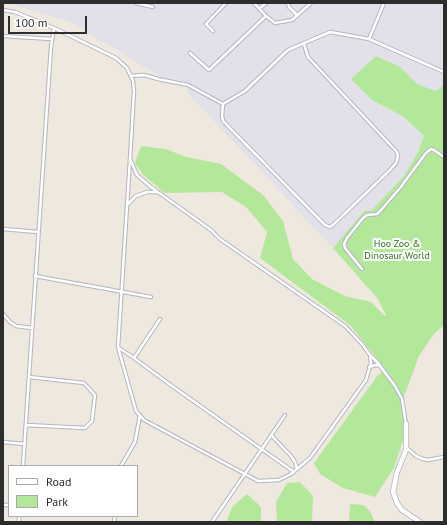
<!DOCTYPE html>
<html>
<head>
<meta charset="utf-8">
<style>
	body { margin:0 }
	#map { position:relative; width:447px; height:525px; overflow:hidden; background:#efe8df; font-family:"PT Sans",sans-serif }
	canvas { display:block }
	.frame { position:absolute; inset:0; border:4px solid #2d2d2d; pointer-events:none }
	.legend { position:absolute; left:8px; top:465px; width:130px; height:52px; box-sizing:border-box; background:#fff; border:1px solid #ababab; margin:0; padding:5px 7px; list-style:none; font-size:12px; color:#2d2d2d }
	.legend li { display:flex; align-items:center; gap:8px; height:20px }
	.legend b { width:20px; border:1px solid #ababab }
	.scale { position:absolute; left:8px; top:16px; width:79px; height:18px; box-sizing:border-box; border:2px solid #2d2d2d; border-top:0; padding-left:5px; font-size:12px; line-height:14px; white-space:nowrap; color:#2d2d2d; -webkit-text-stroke:3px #fff; paint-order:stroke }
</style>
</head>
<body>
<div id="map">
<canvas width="447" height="525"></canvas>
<div class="frame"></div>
<ul class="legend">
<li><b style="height:5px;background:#fff"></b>Road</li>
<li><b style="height:11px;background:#b3e89a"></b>Park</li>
</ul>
<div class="scale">100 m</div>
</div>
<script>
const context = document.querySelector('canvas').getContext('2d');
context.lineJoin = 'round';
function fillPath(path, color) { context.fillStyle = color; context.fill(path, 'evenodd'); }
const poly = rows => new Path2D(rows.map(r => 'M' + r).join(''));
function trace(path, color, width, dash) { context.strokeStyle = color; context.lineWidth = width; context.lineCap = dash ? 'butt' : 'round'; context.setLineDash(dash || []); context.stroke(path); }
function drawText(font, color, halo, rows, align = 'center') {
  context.font = font + ' "PT Sans",sans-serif'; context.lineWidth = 4; context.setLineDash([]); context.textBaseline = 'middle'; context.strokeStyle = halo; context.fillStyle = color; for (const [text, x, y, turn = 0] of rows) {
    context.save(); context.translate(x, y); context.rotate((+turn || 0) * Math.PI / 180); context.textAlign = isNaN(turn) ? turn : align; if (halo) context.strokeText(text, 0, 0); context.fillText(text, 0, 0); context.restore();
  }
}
const industrial = poly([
	[7,3,444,3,444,85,435,91,417,84,400,67,372,100,404,117,424,136,418,152,404,176,371,211,365,210,333,248,186,91,190,84,179,80,163,78,70,22]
]);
const green = poly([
	[376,56,400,67,417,84,435,91,444,85,444,325,433,335,419,356,403,399,406,431,394,468,375,497,343,488,320,474,314,463,378,375,386,370,350,325,260,258,267,232,246,207,222,192,165,193,143,175,135,163,141,146,166,149,186,157,221,164,263,195,283,221,293,259,312,279,345,296,371,302,385,316,386,315,378,299,333,248,365,210,371,211,404,176,418,152,424,136,404,117,372,100,351,79],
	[300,482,313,496,312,522,277,522,276,502,287,483],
	[247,494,261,507,261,522,226,522,233,506],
	[350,504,363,505,370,511,375,522,349,522]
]);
const service = poly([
	[136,3,153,7],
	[254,3,266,16],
	[288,3,289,7,297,15],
	[259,9,266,3],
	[3,10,15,12,54,28,116,58,127,68,133,81,134,91,130,159,118,347,136,411,144,420,258,481,279,480,291,474,310,458,366,380,371,363,370,355,362,344,345,326,220,239,211,230,151,187,137,175,130,159],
	[213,31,206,24,226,3],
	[3,36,52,39],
	[369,39,384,3],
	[190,53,209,70,266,16,275,23,292,20,311,3],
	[131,76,144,75,158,79,188,85,223,104],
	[223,104,222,116,223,121,325,225,330,227,334,224,390,170,396,163,398,156,397,152,308,57,304,44],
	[223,104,245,91,288,50,330,32,369,39,444,72],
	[127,205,136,196,147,192,158,192],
	[3,229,38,232],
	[362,269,345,248,344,244,347,238,363,218,367,215,377,214,381,210,400,188,426,153,431,149,434,150,444,157],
	[35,276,151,297],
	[3,314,10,322,16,326,32,328],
	[119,348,134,358,160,319],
	[370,355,380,365],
	[134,358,172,386,294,472],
	[369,367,376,365,380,366,395,386,402,399,406,424],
	[26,425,85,428,92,421,95,395,84,383,29,377],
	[271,435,291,456,295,462,297,469],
	[3,442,24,444],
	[407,448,416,456,423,459,428,460,444,457],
	[23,466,51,47,54,28],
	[121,466,135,442,140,415],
	[3,505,9,505],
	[19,522,19,516],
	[114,522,115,516],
	[212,522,285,415]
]);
const minor = poly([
	[406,424,406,450,397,472,393,492,397,503,402,510,420,522]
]);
const parkNames = [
	["Hoo Zoo &",397,244],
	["Dinosaur World",397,256]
];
fillPath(industrial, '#e2e0e8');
fillPath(green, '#b3e89a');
trace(service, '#b3b5c1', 4.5);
trace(minor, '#b3b5c1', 6);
trace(service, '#fff', 2.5);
trace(minor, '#fff', 4.5);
drawText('10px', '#297017', '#fff', parkNames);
</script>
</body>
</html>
